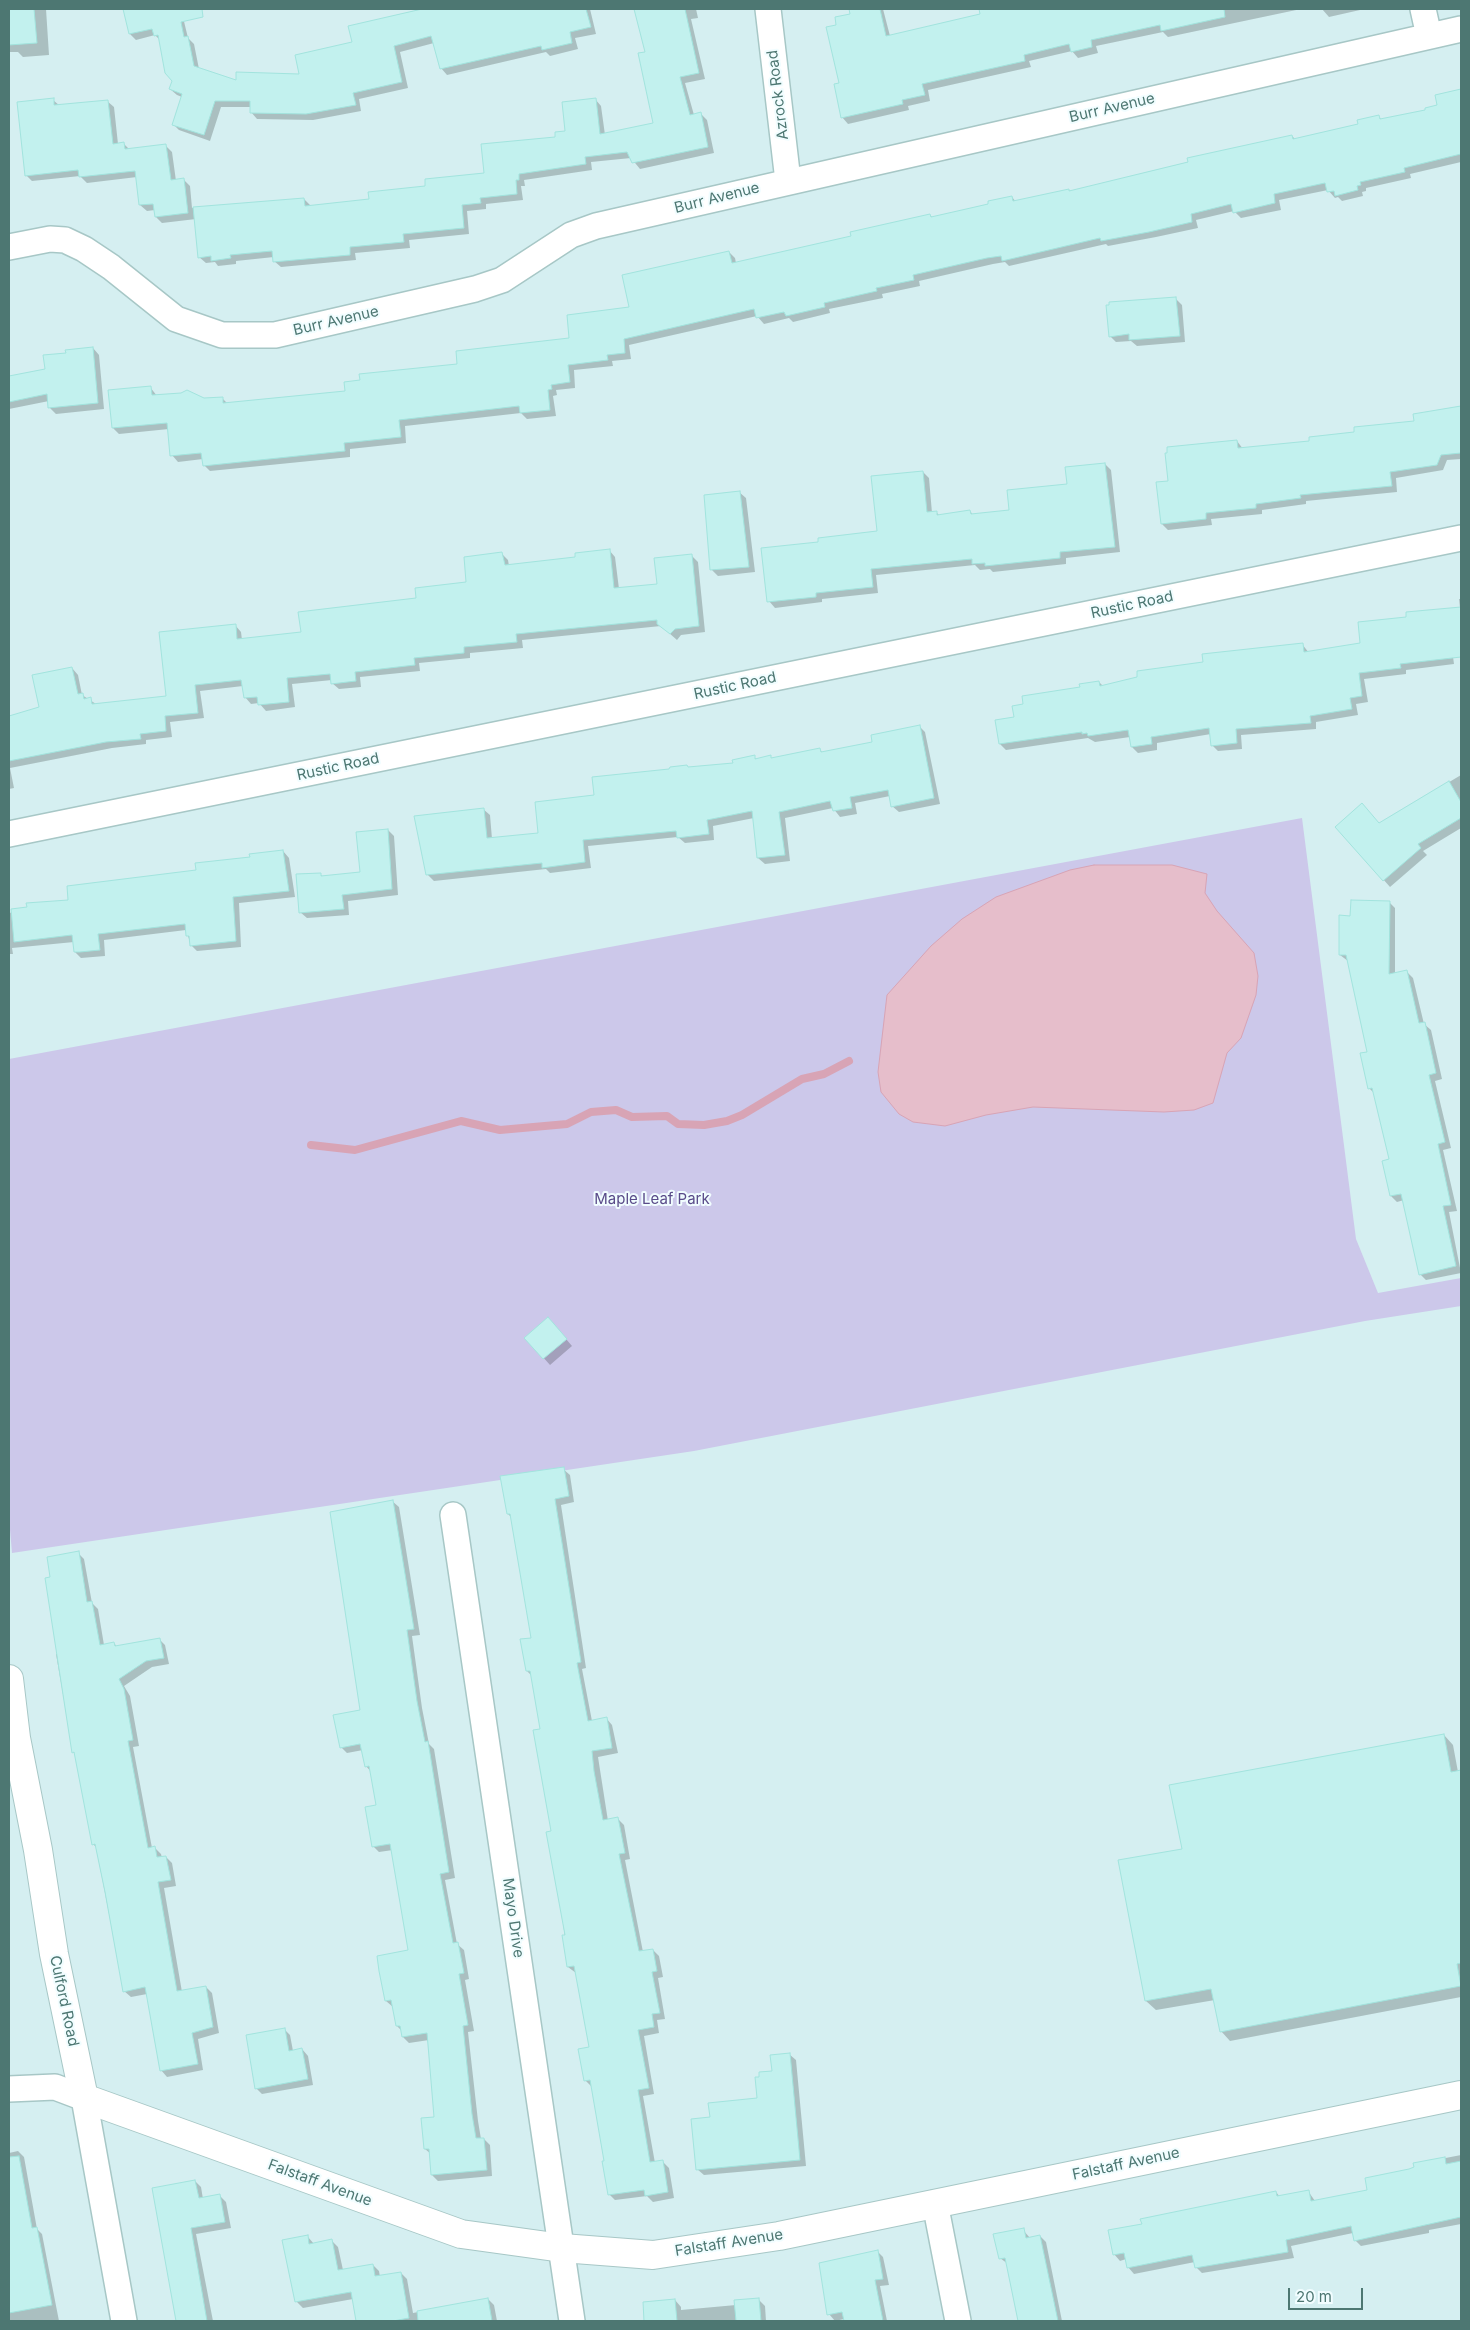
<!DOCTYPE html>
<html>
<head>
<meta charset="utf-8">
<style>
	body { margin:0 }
	#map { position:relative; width:1470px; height:2330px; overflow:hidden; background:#eafafc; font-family:Inter,sans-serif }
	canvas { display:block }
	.frame { position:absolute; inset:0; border:10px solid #4d7772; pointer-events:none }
	.scale { position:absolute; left:1288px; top:2288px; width:75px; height:22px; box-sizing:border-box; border:2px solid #4d7772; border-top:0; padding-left:6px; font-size:15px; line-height:18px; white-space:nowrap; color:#4d7772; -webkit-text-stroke:4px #f1fdff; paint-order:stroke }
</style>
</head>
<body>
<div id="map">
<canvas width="1470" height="2330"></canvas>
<div class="frame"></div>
<div class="scale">20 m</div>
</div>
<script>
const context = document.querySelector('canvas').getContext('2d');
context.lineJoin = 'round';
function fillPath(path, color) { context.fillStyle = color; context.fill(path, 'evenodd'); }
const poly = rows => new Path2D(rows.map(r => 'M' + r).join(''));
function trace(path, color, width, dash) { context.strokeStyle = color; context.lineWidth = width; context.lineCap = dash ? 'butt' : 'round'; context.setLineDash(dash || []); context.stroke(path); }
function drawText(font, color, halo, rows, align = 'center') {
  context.font = font + ' Inter,sans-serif'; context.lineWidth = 4; context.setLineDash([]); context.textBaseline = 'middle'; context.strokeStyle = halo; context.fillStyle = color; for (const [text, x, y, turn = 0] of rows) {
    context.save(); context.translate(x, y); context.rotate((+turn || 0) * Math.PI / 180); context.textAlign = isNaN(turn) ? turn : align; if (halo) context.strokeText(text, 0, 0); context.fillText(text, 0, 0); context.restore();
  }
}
const residential = poly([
	[9,9,1461,9,1461,2321,9,2321]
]);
const green = poly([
	[1302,818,1356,1239,1378,1293,1461,1278,1461,1306,1365,1321,694,1451,12,1553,9,1518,9,1059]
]);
const water = poly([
	[1094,865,1172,865,1207,874,1205,893,1217,911,1254,953,1258,976,1256,995,1241,1038,1227,1053,1213,1103,1194,1110,1164,1112,1033,1107,986,1115,945,1126,913,1122,899,1114,881,1092,878,1072,887,995,931,946,962,919,996,897,1070,870,1094,865]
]);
const shadow = poly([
	[9,9,46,9,49,55,23,57,18,52,9,52],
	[124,9,181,9,188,38,194,44,199,69,237,82,301,75,354,43,350,27,422,9,590,9,596,34,575,38,578,49,550,56,546,52,447,75,441,68,434,43,400,52,408,88,359,99,361,111,313,120,257,119,251,112,251,107,221,107,210,141,179,130,173,124,182,97,177,95,170,89,173,81,160,40,155,35,136,40,130,34],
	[636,9,696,9,698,18,691,19,705,79,685,83,694,115,701,114,707,120,714,153,640,169,631,158,591,162,592,170,524,180,525,186,521,186,523,200,486,204,486,209,467,211,469,234,409,240,410,248,355,253,356,260,281,267,274,261,274,257,236,261,236,264,218,266,215,262,206,263,199,257,196,219,162,223,156,217,155,210,147,211,140,205,137,177,87,183,80,176,32,181,26,175,53,100,60,106,107,101,114,107,118,144,124,144,130,150,166,146,172,152,176,181,184,180,190,186,192,208,304,199,311,206,370,200,485,174,566,132,595,99,601,106,605,135,655,124,646,53],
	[850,9,883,9,890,36,982,15,980,9,1301,9,1168,37,1163,32,1096,46,1098,53,1078,58,1072,51,1029,61,1031,67,928,90,930,101,908,106,909,110,848,124,842,117,838,26,851,15],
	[1322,9,1360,9,1360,10,1329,17],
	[1459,91,1461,94,1461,162,1410,174,1411,178,1366,188,1366,191,1362,192,1363,196,1342,201,1338,197,1335,198,1328,190,1279,200,1281,210,1241,218,1234,211,1196,220,1198,228,1156,237,1108,246,1106,244,1009,266,1005,262,993,264,919,281,920,286,882,294,883,298,829,309,830,313,793,322,789,318,764,324,757,316,629,345,631,359,612,361,613,366,574,370,575,388,556,390,557,395,553,396,556,416,527,419,521,413,405,426,406,443,350,449,350,457,210,471,204,465,203,459,178,462,172,455,169,429,119,434,113,428,150,387,157,396,204,400,222,398,228,404,347,392,571,339,631,309,729,252,735,258,736,263,853,237,930,215,933,218,976,208,1012,197,1016,202,1069,190,1070,192,1292,136,1296,140,1359,125,1378,116,1382,120,1426,111,1439,106],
	[1176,299,1182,305,1185,342,1137,346,1131,341,1116,342,1110,336],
	[93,348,99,355,104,409,56,414,50,408,49,401,9,409,9,377,46,370,67,354],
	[1461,408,1461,459,1447,460,1443,470,1396,478,1397,492,1306,501,1306,504,1262,510,1262,514,1211,519,1212,525,1168,530,1162,524,1169,482,1237,441,1243,449,1311,442,1416,422,1414,416],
	[1105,464,1111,470,1120,552,1066,558,1066,564,993,572,990,569,980,570,975,565,876,575,878,593,822,599,822,602,775,608,769,601,819,543,878,533,923,472,929,478,932,513,936,512,940,516,970,511,973,515,1010,511,1068,485],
	[739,492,746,498,755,572,718,576,712,570],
	[609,550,615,557,619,589,658,585,692,556,698,562,705,632,681,635,677,640,661,626,522,640,523,648,470,653,470,658,419,663,420,671,360,677,361,687,339,689,332,683,332,680,292,684,295,707,266,711,259,703,251,704,245,697,243,686,200,691,204,718,170,722,172,737,146,740,146,744,112,748,10,768,14,788,9,789,9,717,40,708,72,668,78,675,82,695,96,704,167,697,235,625,241,632,242,640,302,633,468,584,502,554,508,560,509,566,576,559],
	[1459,599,1461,599,1461,641,1451,642,1454,664,1406,670,1406,674,1364,679,1368,702,1356,704,1358,715,1316,722,1316,729,1241,735,1242,749,1218,751,1212,745,1211,734,1157,743,1157,750,1138,753,1132,747,1130,737,1095,742,1088,738,1006,750,1000,744,996,721,1015,718,1081,688,1099,682,1103,686,1204,663,1302,644,1309,653,1362,644,1408,618,1460,608],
	[919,726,925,732,940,804,899,812,892,806,890,796,855,803,857,814,840,817,833,808,785,818,790,861,765,864,758,858,754,818,713,826,714,840,685,843,678,837,588,846,591,868,550,873,546,869,434,881,427,874,483,809,490,815,492,839,540,834,596,796,688,768,734,764,754,757,757,760,770,757,773,759,820,750,823,753,874,743],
	[1461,775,1461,828,1423,851,1427,855,1390,887,1337,827,1379,824],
	[388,830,394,836,398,895,348,901,349,915,307,918,300,912,320,874,323,877,361,873],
	[283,851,289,858,295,897,239,903,241,947,197,951,191,945,186,930,104,940,105,956,81,958,75,952,74,942,12,948,13,954,9,954,9,913,70,902],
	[1389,902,1395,908,1395,974,1407,972,1413,978,1424,1024,1431,1030,1442,1079,1435,1081,1451,1148,1443,1150,1457,1211,1449,1212,1461,1273,1426,1280,1420,1274,1404,1200,1397,1202,1391,1196,1391,1160,1375,1094,1369,1088,1368,1053,1348,961,1340,955,1352,917],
	[554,1325,572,1346,550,1365,526,1338],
	[563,1469,570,1475,574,1502,561,1505,586,1668,582,1669,592,1721,606,1718,612,1725,618,1753,598,1757,608,1821,618,1819,624,1825,630,1859,625,1860,643,1952,653,1950,659,1956,663,1977,658,1978,665,2019,657,2020,659,2033,644,2036,654,2094,643,2096,655,2163,662,2161,669,2168,674,2198,653,2202,647,2196,615,2200,609,2194,606,2162,592,2087,585,2080,590,2048,576,1973,568,1967,542,1730,532,1676,527,1671,533,1639,512,1518,508,1514],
	[392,1501,399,1507,420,1635,412,1636,422,1708,429,1744,434,1749,455,1878,445,1880,457,1944,464,1950,469,1979,465,1980,474,2031,468,2032,478,2121,481,2139,484,2139,490,2145,492,2176,438,2181,432,2175,431,2154,425,2149,436,2118,429,2040,409,2043,403,2037,402,2031,397,2026,393,2007,386,2001,378,1957,409,1951,393,1850,379,1852,373,1846,378,1806,372,1773,366,1766,363,1750,347,1753,341,1747,362,1711],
	[78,1553,84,1559,92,1603,98,1609,104,1645,114,1643,117,1647,159,1639,165,1645,169,1664,152,1667,124,1686,130,1696,139,1746,133,1747,152,1848,155,1848,161,1854,162,1858,166,1857,172,1863,176,1886,164,1888,182,1992,206,1987,212,1993,219,2033,198,2039,203,2070,167,2077,161,2070,147,1994,131,1997,124,1991,96,1847,93,1844,76,1755,73,1752,56,1654,58,1654,52,1578],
	[1444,1735,1453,1745,1458,1772,1461,1771,1461,1997,1230,2041,1221,2031,1215,2000,1156,2010,1146,2001,1119,1861,1183,1850],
	[284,2029,290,2035,293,2051,302,2049,308,2056,313,2085,262,2094,256,2088],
	[789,2054,796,2060,806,2166,704,2175,697,2169,711,2119,758,2100,773,2072],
	[18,2151,24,2157,37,2229,42,2234,59,2321,10,2321,9,2153],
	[1461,2155,1461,2208,1460,2208,1461,2224,1429,2230,1429,2233,1361,2246,1355,2240,1353,2233,1291,2246,1294,2258,1202,2273,1196,2267,1195,2262,1134,2274,1128,2267,1126,2259,1120,2261,1114,2254,1143,2225,1276,2192,1280,2197,1308,2191,1315,2201,1369,2191,1416,2168,1415,2164],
	[195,2181,201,2187,203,2199,220,2196,226,2202,231,2228,196,2234,213,2321,177,2321,154,2189],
	[1023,2230,1030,2238,1040,2236,1046,2242,1062,2321,1019,2321,1008,2264,1000,2258],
	[308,2237,314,2244,332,2241,338,2247,343,2270,373,2265,379,2271,380,2277,401,2273,407,2279,413,2313,488,2299,494,2305,497,2321,357,2321,353,2299,303,2308,297,2302,283,2241],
	[877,2251,883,2257,889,2285,880,2286,887,2321,845,2321,844,2319,835,2321,829,2314],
	[675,2300,681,2307,681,2310,736,2305,759,2300,765,2306,766,2321,646,2321,644,2303]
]);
const stream = poly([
	[311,1145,355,1150,461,1121,500,1130,567,1124,591,1112,616,1110,632,1117,667,1116,678,1124,704,1125,727,1121,742,1115,802,1079,824,1074,849,1061]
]);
const building = poly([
	[9,9,34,9,37,43,9,45,9,9],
	[123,9,202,9,203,17,181,22,184,37,188,36,194,66,236,80,236,72,299,74,295,55,352,42,348,26,422,9,586,9,591,27,570,32,572,43,542,50,541,46,440,69,431,36,394,46,402,82,353,93,356,105,306,114,250,113,250,101,215,101,204,135,172,125,182,94,169,89,172,81,165,73,158,35,154,36,152,29,129,34,123,9],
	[634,9,685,9,699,73,680,77,690,115,701,112,708,147,632,163,627,152,585,157,586,164,519,174,519,180,516,180,517,194,480,198,481,203,462,205,464,228,403,234,404,242,350,247,350,255,273,262,272,251,230,255,231,258,211,261,211,256,198,258,193,207,304,198,305,206,369,199,368,192,425,186,425,179,484,173,481,144,555,137,555,132,565,131,562,102,596,98,600,134,653,123,638,53,645,52,634,9],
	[849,9,880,9,886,36,980,14,979,9,1224,9,1225,17,1161,31,1160,25,1091,40,1092,47,1071,52,1069,44,1024,55,1025,61,922,84,925,95,902,100,903,104,841,118,834,84,839,83,826,27,836,25,835,17,850,14,849,9],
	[1461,89,1461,154,1404,168,1405,172,1360,182,1361,185,1357,186,1358,190,1335,196,1334,191,1327,192,1325,183,1274,194,1275,203,1233,213,1231,204,1191,214,1192,222,1149,232,1101,241,1100,238,1002,261,1001,256,987,258,913,275,914,280,876,288,877,291,824,303,825,307,786,316,784,312,756,318,754,309,624,339,625,353,607,355,608,360,568,365,570,382,551,385,552,389,548,390,550,410,520,413,519,406,399,420,401,437,344,443,345,451,203,466,201,453,170,456,167,423,112,428,108,390,151,386,152,395,181,393,187,390,204,398,223,397,223,403,345,391,344,382,360,380,359,374,457,364,456,351,569,338,567,315,629,307,622,275,729,251,732,263,851,236,850,232,930,214,931,217,975,207,988,204,988,201,1012,196,1013,201,1069,189,1069,191,1188,162,1187,158,1292,135,1293,139,1358,124,1357,120,1379,115,1380,119,1425,110,1425,108,1437,105,1435,95,1461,89],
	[54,98,54,105,108,100,113,144,124,142,125,149,166,144,171,180,184,178,188,213,155,217,153,204,139,205,135,171,79,177,78,170,25,176,17,102,54,98],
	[1176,297,1180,336,1129,340,1129,334,1109,337,1106,305,1109,305,1109,302,1176,297],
	[93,347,98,403,48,408,47,394,9,402,9,376,45,369,43,355,66,353,65,350,93,347],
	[1461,406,1461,453,1441,455,1437,465,1390,472,1392,486,1300,495,1301,498,1256,504,1256,508,1206,513,1206,519,1161,524,1156,482,1168,481,1165,453,1167,453,1167,447,1237,440,1238,448,1309,441,1309,437,1354,432,1354,427,1414,421,1413,414,1461,406],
	[1105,463,1115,547,1060,552,1060,558,985,566,985,563,972,564,972,559,871,569,873,587,816,593,816,597,767,602,761,548,818,542,818,538,877,531,871,476,923,471,927,512,937,511,937,515,970,510,971,514,1009,510,1007,490,1067,484,1065,467,1105,463],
	[740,491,749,567,710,570,704,495,740,491],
	[610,549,614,588,657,584,654,558,692,554,699,626,675,629,670,634,657,624,657,620,516,634,517,642,464,647,464,653,414,658,415,665,355,672,356,681,331,684,330,674,287,678,289,702,258,705,257,697,244,698,241,680,195,685,198,713,165,716,166,731,140,734,141,739,106,742,9,761,9,716,39,707,32,675,72,667,78,694,83,693,84,699,91,697,92,704,166,696,159,632,236,624,237,639,301,632,298,612,416,598,415,588,466,582,464,557,502,552,505,565,575,557,575,553,610,549],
	[1461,607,1461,657,1400,664,1401,668,1359,673,1362,696,1350,698,1352,709,1310,716,1311,723,1236,729,1237,743,1211,746,1209,728,1151,737,1152,744,1131,747,1128,730,1088,736,1087,733,1082,734,1082,732,999,744,995,720,1014,717,1012,706,1023,704,1022,696,1080,687,1079,684,1099,681,1100,686,1137,677,1137,671,1203,662,1202,654,1303,643,1304,652,1360,643,1358,622,1406,617,1406,612,1461,607],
	[920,725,934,798,891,807,888,790,850,797,852,808,833,811,830,801,779,812,785,855,757,858,752,811,707,820,709,834,677,838,676,831,583,840,585,862,542,868,542,863,426,875,414,816,484,808,487,838,538,833,535,802,594,795,592,777,669,769,670,767,687,765,688,767,733,763,732,760,755,755,755,759,771,755,771,758,820,748,821,752,872,742,871,735,920,725],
	[1449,781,1461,802,1461,818,1418,844,1421,848,1383,881,1335,827,1362,803,1379,823,1449,781],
	[388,829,392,889,342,895,344,909,299,913,296,874,321,873,321,876,360,872,356,832,388,829],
	[283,850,289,891,233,897,236,941,190,946,189,936,186,936,185,924,98,934,100,950,80,952,74,952,72,935,14,942,11,909,27,907,26,903,68,900,67,886,196,870,195,863,250,857,249,854,283,850],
	[1351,900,1390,901,1389,974,1407,970,1419,1023,1425,1022,1436,1073,1429,1075,1445,1142,1438,1144,1451,1205,1443,1206,1456,1266,1419,1275,1401,1194,1390,1196,1382,1161,1389,1159,1372,1088,1368,1089,1360,1053,1367,1052,1346,955,1339,955,1339,915,1350,916,1351,900],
	[548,1317,567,1339,543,1359,524,1338,548,1317],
	[564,1467,569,1496,555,1499,581,1662,577,1663,588,1721,607,1717,612,1748,592,1751,594,1771,603,1820,618,1817,625,1853,619,1854,639,1951,653,1949,657,1971,652,1972,660,2013,652,2014,654,2027,638,2030,649,2088,638,2090,650,2162,663,2160,668,2192,645,2196,644,2190,608,2195,602,2161,604,2161,590,2080,584,2081,578,2049,589,2047,574,1966,567,1967,562,1935,565,1935,546,1832,551,1831,533,1730,540,1729,530,1671,526,1671,520,1639,531,1638,510,1514,507,1514,500,1476,564,1467],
	[393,1500,414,1629,407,1630,417,1701,425,1742,428,1741,449,1872,440,1874,453,1943,458,1942,464,1973,459,1974,468,2025,463,2026,472,2114,476,2138,484,2138,487,2170,431,2175,429,2149,424,2149,421,2118,434,2117,427,2033,402,2037,400,2026,396,2026,391,2000,385,2001,379,1971,377,1956,408,1950,390,1844,372,1847,365,1807,376,1805,369,1766,365,1767,360,1744,340,1748,333,1715,360,1710,330,1512,393,1500],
	[79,1551,87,1602,92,1601,100,1645,114,1642,115,1646,160,1638,164,1658,146,1661,119,1679,124,1689,133,1740,128,1741,148,1848,155,1846,157,1857,166,1856,171,1880,158,1882,177,1991,206,1986,213,2027,192,2033,198,2064,160,2071,145,1987,123,1992,105,1892,95,1844,92,1845,74,1752,72,1753,45,1578,50,1577,47,1557,79,1551],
	[1444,1734,1451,1772,1461,1770,1461,1963,1457,1964,1461,1986,1220,2032,1211,1989,1145,2001,1118,1860,1182,1849,1169,1785,1444,1734],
	[285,2028,289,2051,302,2048,308,2079,255,2089,246,2035,285,2028],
	[790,2053,800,2160,696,2170,691,2119,710,2117,708,2103,757,2098,755,2077,759,2077,759,2072,772,2071,770,2055,790,2053],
	[19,2156,32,2228,37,2227,52,2305,9,2313,9,2157,19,2156],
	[1445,2157,1446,2164,1461,2161,1461,2217,1354,2241,1351,2226,1286,2240,1288,2252,1195,2268,1192,2255,1127,2268,1124,2253,1113,2255,1108,2230,1142,2224,1140,2219,1276,2191,1277,2196,1309,2190,1311,2201,1367,2190,1365,2178,1409,2169,1414,2167,1413,2163,1445,2157],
	[195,2180,199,2198,220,2194,225,2222,191,2228,207,2321,176,2321,152,2188,195,2180],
	[1024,2228,1026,2238,1040,2235,1058,2321,1018,2321,1005,2258,999,2259,993,2234,1024,2228],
	[308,2235,309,2244,332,2239,338,2270,373,2264,375,2276,401,2272,409,2318,393,2321,356,2321,351,2292,295,2302,282,2240,308,2235],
	[878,2250,883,2279,875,2280,883,2321,844,2321,842,2312,827,2315,819,2263,878,2250],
	[488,2298,492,2321,418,2321,417,2311,488,2298],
	[759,2298,761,2321,736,2321,734,2300,759,2298],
	[675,2299,677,2321,644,2321,643,2302,675,2299]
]);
const minor = poly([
	[768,9,788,181],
	[1423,9,1429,36],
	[9,247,50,239,65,240,84,249,111,267,176,319,222,335,275,335,475,289,502,280,571,235,596,226,1461,29],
	[9,834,1461,538],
	[453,1515,572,2321],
	[9,2089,55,2087,84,2098,124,2321],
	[935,2203,958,2321]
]);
const tertiary = poly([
	[9,1679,16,1738,38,1850,54,1954,84,2098,461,2234,562,2248,653,2255,779,2236,1461,2095]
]);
const streetNames = [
	["Azrock Road",778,95,-97],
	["Burr Avenue",1112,108,-13],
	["Burr Avenue",717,198,-14],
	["Burr Avenue",336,321,-13],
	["Rustic Road",1132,605,-12],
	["Rustic Road",735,686,-12],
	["Rustic Road",338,767,-12],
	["Mayo Drive",513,1918,82],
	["Culford Road",64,2001,78],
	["Falstaff Avenue",1126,2164,-12],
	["Falstaff Avenue",320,2183,20],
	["Falstaff Avenue",729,2243,-9]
];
const parkNames = [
	["Maple Leaf Park",652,1199]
];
fillPath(residential, '#d5eff1');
fillPath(green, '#ccc8ea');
fillPath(water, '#e6becb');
trace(water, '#d8a4b5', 1);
fillPath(shadow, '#0003');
trace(stream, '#d8a4b5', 8);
fillPath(building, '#c2f1ee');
trace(building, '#a2e4de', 1);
trace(minor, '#a7c7c6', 28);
trace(tertiary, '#a7c7c6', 30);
trace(minor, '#fff', 25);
trace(tertiary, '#fff', 28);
drawText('15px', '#4d7772', '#f1fdff', streetNames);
drawText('15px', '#594b89', '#f1fdff', parkNames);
</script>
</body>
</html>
